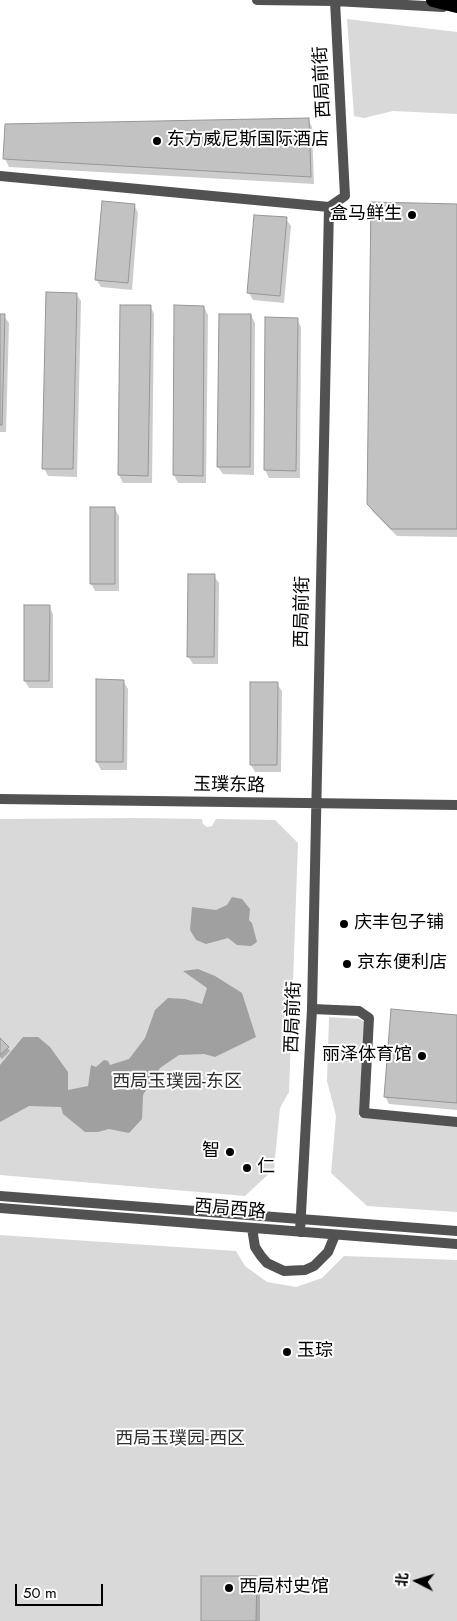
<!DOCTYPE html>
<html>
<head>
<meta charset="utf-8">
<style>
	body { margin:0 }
	#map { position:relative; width:457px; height:1621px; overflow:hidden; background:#fff; font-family:Jost,"Noto Sans SC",sans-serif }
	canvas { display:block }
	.north { position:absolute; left:392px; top:1556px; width:50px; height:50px; -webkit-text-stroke:4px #fff; paint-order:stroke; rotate:275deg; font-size:14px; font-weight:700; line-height:20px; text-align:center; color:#000 }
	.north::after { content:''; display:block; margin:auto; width:18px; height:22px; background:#000; clip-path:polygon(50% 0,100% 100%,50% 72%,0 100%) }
	.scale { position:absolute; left:15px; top:1584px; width:88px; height:22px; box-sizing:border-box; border:2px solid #000; border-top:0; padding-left:6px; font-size:15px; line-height:18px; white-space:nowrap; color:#000; -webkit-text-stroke:4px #fff; paint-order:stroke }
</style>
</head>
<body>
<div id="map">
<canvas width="457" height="1621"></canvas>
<div class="north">北</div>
<div class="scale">50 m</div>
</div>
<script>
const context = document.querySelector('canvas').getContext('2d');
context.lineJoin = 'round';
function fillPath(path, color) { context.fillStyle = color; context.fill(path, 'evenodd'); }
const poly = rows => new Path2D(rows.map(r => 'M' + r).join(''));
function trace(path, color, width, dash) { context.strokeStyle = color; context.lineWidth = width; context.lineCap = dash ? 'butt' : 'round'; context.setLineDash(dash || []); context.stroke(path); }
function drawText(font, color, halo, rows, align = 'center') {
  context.font = font + ' Jost,"Noto Sans SC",sans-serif'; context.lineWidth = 4; context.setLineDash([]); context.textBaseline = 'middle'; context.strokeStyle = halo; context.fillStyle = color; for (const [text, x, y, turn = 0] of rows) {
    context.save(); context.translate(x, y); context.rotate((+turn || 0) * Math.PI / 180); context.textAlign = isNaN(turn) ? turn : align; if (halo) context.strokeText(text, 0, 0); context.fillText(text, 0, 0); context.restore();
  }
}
const green = poly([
	[347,19,457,32,457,114,393,111,364,118,354,116],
	[135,818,202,819,203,824,207,827,212,826,216,819,275,820,298,843,289,1092,280,1108,274,1169,245,1196,0,1175,0,819],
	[329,1017,360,1019,364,1022,359,1117,457,1127,457,1212,367,1206,331,1173,336,1116,327,1081],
	[0,1235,236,1251,245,1266,267,1282,296,1287,322,1278,344,1256,457,1260,457,1621,0,1621]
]);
const water = poly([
	[232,897,242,899,250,909,249,920,252,923,257,942,251,946,237,945,228,938,206,944,196,940,190,930,192,907,216,910,227,905],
	[198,969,215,976,242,993,256,1037,215,1057,204,1054,179,1055,160,1068,143,1095,142,1119,129,1133,109,1129,98,1132,85,1132,63,1114,61,1107,29,1106,0,1122,0,1065,23,1037,38,1037,50,1047,68,1072,68,1090,88,1086,91,1065,96,1067,104,1060,108,1061,110,1065,129,1059,145,1038,155,1010,168,998,185,999,202,1004,207,988,183,971]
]);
const shadow = poly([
	[308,119,312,127,314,184,9,167,5,159],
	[134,205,138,213,132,290,101,287,96,279],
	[457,205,457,537,397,536,373,512,368,504],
	[286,219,291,226,284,303,253,300,249,293],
	[76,294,81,301,77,477,48,476,44,468],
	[150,306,154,314,152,483,123,483,119,475],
	[176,307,204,307,208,315,206,483,178,483,174,475],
	[0,315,4,316,9,323,6,432,0,432],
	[251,315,255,323,254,475,223,474,218,467],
	[266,319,297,319,301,327,300,478,269,478,265,470],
	[115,509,119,516,119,591,95,591,91,583],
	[214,576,219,583,218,664,193,664,188,656],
	[49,606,53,614,53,688,29,688,25,681],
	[123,681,128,689,127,770,101,770,97,762],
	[277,684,282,691,281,772,255,772,251,765],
	[457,1016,457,1110,389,1104,385,1096],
	[0,1040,10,1051,2,1059,0,1057],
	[256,1577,260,1585,260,1621,202,1621]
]);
const building = poly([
	[309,118,311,177,3,159,5,124,309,118],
	[102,201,135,204,128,283,95,280,102,201],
	[371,202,457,204,457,529,391,529,367,504,371,202],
	[254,215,287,217,280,296,247,293,254,215],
	[46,292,77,293,73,469,42,469,46,292],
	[120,305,151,305,148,476,118,475,120,305],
	[174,305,204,306,203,476,173,475,174,305],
	[0,314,5,314,2,425,0,425,0,314],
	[219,314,251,314,250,467,217,467,219,314],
	[265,317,298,318,296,471,264,470,265,317],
	[90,507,115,507,115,584,90,584,90,507],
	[188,574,215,574,214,657,187,657,188,574],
	[24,605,50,605,49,681,24,681,24,605],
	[96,679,124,680,123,762,96,762,96,679],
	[250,682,278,682,277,765,250,765,250,682],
	[391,1009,457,1015,457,1103,384,1097,391,1009],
	[0,1038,9,1047,0,1055,0,1038],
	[201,1576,257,1576,256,1621,201,1621,201,1576]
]);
const minor = poly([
	[312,1009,359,1011,369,1018,364,1113,457,1122]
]);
const tertiary = poly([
	[257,0,335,1,443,7],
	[0,176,329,207],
	[0,799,457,805],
	[0,1196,457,1231],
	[0,1208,457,1244],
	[252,1228,255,1247,261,1256,267,1263,284,1271,305,1270,314,1266,328,1252,335,1235],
	[300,1232,312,1009,329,207,345,196,335,1]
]);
const trunk = poly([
	[433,0,457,6]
]);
const markers = [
	[157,141,5,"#000"],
	[412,215,5,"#000"],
	[344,924,5,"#000"],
	[347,964,5,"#000"],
	[422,1056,5,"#000"],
	[230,1152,5,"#000"],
	[247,1168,5,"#000"],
	[287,1352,5,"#000"],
	[229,1588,5,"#000"]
];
const streetNames = [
	["西局前街",323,82,-93],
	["西局前街",303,612,-89],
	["玉璞东路",229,786,1],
	["西局前街",294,1017,-88],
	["西局西路",230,1210,5]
];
const poiNames = [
	["东方威尼斯国际酒店",167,141],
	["盒马鲜生",402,215,"right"],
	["庆丰包子铺",354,924],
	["京东便利店",357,964],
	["丽泽体育馆",412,1056,"right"],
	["智",220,1152,"right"],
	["仁",257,1168],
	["玉琮",297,1352],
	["西局村史馆",239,1588]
];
const parkNames = [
	["西局玉璞园-东区",177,1083],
	["西局玉璞园-西区",180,1440]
];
fillPath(green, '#d9d9d9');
fillPath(water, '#a0a0a0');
fillPath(shadow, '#0003');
fillPath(building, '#c2c2c2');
trace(building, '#969696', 1);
trace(minor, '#525252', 10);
trace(tertiary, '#525252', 10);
trace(trunk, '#000', 14);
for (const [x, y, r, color] of markers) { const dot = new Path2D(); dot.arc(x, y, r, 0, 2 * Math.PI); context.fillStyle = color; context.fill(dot); trace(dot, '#fff', 2); }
drawText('18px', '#000', '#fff', streetNames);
drawText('18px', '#000', '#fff', poiNames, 'left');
drawText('18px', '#303030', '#fff', parkNames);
</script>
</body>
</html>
